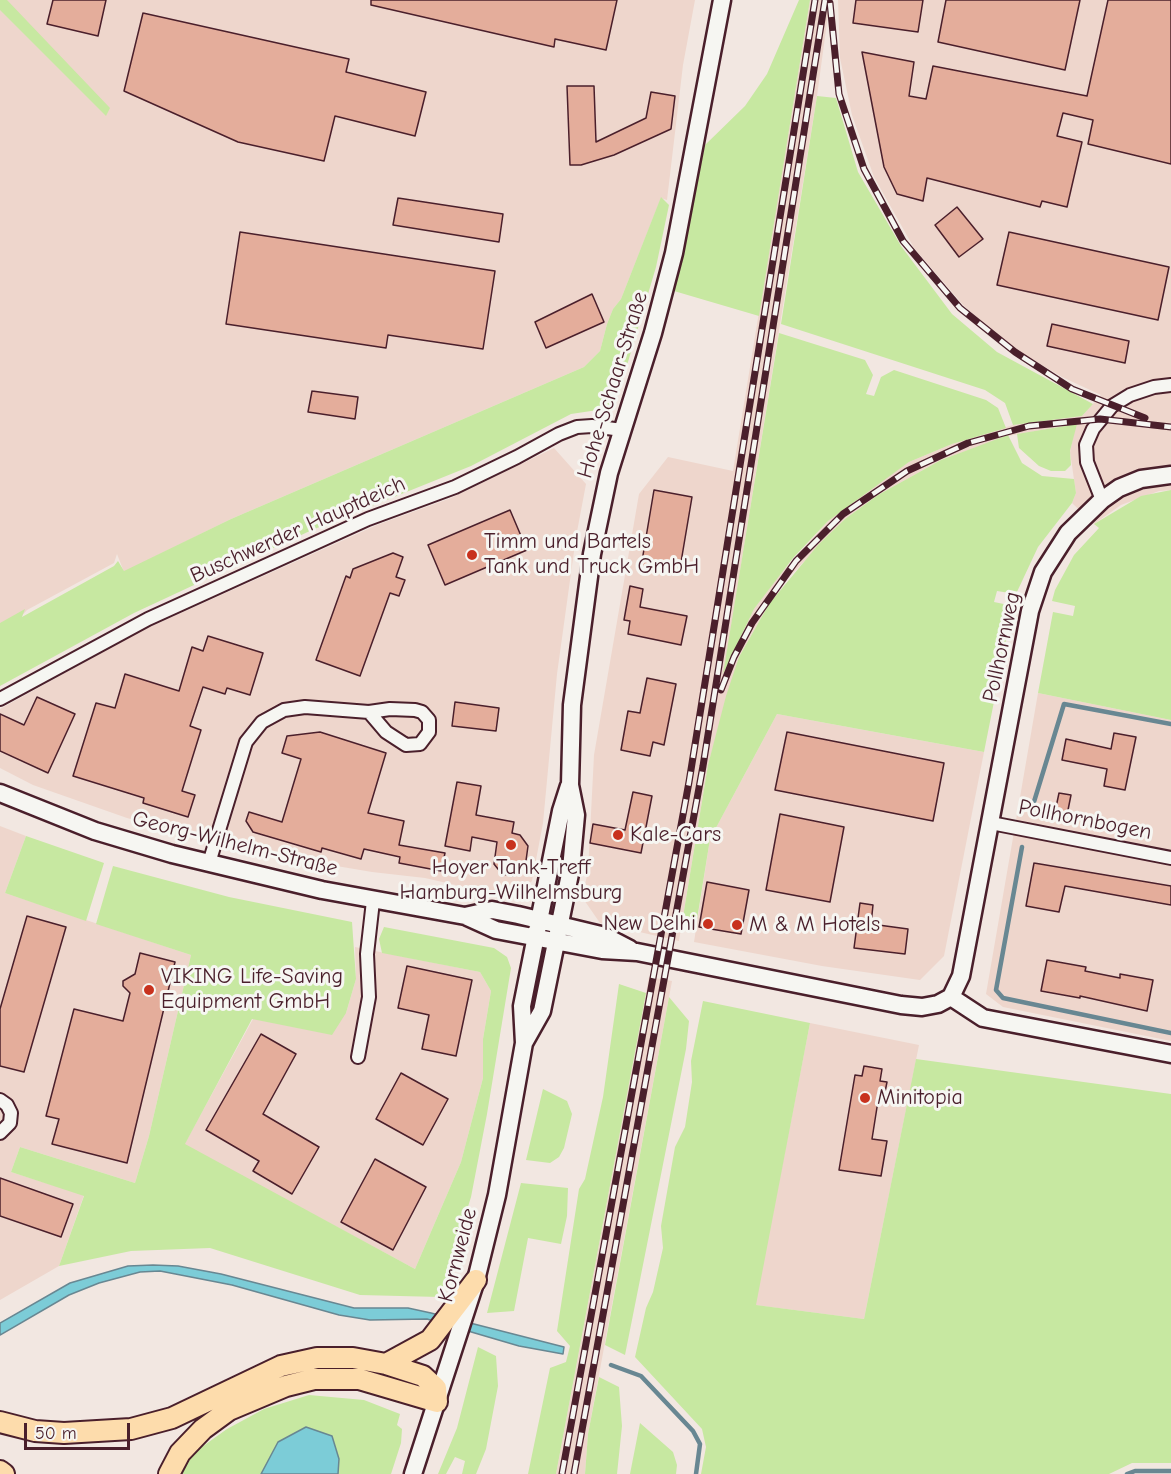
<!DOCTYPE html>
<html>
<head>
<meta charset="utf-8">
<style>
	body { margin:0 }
	#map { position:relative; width:1171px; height:1474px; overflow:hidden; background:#f2e7e1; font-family:"Comic Neue",sans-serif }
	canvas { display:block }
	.scale { position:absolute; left:24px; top:1423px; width:106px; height:27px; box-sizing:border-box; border:3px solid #4a1f2b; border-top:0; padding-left:8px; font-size:18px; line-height:21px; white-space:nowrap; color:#4a1f2b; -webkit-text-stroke:4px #f6f6f2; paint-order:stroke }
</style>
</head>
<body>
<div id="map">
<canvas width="1171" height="1474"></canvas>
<div class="scale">50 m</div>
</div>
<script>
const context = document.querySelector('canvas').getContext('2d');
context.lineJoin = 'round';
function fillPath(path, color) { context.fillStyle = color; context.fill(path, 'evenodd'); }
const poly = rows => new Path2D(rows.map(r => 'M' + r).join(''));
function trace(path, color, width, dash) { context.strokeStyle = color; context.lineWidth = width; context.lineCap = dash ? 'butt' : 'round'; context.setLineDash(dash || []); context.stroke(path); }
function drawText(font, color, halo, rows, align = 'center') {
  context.font = font + ' "Comic Neue",sans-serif'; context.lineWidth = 6; context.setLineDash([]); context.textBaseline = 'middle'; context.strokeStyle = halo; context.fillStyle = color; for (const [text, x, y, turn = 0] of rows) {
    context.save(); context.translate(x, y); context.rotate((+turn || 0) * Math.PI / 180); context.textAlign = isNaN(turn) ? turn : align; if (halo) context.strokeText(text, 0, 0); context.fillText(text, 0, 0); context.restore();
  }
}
const built = poly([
	[0,0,695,0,683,65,667,200,661,198,621,299,613,309,607,324,600,351,584,367,231,519,124,572,117,554,114,563,27,610,0,639],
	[810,0,830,0,817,96,724,670,754,609,781,573,828,521,856,498,909,462,952,444,1013,425,1082,416,1101,395,1062,377,1013,348,964,306,914,248,874,177,852,115,840,58,838,0,1171,0,1171,490,1159,491,1121,505,1094,524,1072,503,1076,493,1070,452,1076,424,1008,436,941,460,878,495,845,519,789,577,769,604,739,657,708,765,679,941,600,923,582,897,588,872,594,755,639,494,668,457,733,471],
	[554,448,586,484,576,537,557,674,543,823,532,881,516,894,499,895,425,878,372,872,242,850,127,818,33,785,0,768,0,709,141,631,377,525,451,498],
	[1038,693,1171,720,1171,1041,1003,1007,986,994],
	[777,714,984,752,944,956,920,980,822,966,694,942,710,839],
	[0,826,26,836,5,893,191,955,149,1136,135,1183,20,1147,11,1172,84,1195,59,1266,0,1300],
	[355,947,480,972,491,991,483,1039,483,1078,461,1162,415,1269,184,1145,253,1019,346,1013,356,979],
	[649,977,672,981,588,1434,585,1474,556,1474],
	[810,1023,919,1045,864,1319,755,1305]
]);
const green = poly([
	[0,0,7,0,110,108,106,116,0,10],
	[799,0,810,0,759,316,674,291,705,145,745,106,767,74],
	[817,96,836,98,858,172,901,246,952,314,997,352,1093,404,1082,416,1013,425,1005,403,985,390,781,324],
	[661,197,669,205,656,267,620,389,611,408,571,414,471,466,312,530,134,613,0,686,0,623,25,609,22,617,114,566,118,561,124,571,231,519,584,367,600,351,607,324,613,309,621,299],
	[779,333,865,360,873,375,866,394,874,396,881,377,894,370,986,400,998,408,1006,428,952,444,909,462,828,521,793,558,754,609,723,674],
	[1077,424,1070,451,1071,465,1065,471,1051,471,1039,466,1019,448,1017,434],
	[1008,435,1022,463,1042,476,1074,479,1076,493,1072,503,1038,547,1016,594,997,591,994,602,1013,606,984,752,777,714,710,839,695,932,681,929,708,765,726,696,739,657,769,604,818,545,845,519,878,495,941,460],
	[1171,490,1171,720,1038,693,1053,612,1073,616,1075,606,1052,601,1055,590,1074,555,1099,528,1094,524,1141,496],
	[26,836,104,863,86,921,5,893],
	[113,866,229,897,352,922,356,979,346,1013,332,1035,252,1019,185,1144,415,1269,461,1162,483,1078,483,1039,491,991,480,972,382,953,379,939,384,927,494,948,507,957,511,968,487,1114,471,1197,440,1297,360,1295,210,1248,131,1251,59,1266,84,1196,11,1172,20,1147,135,1183,149,1136,191,955,96,924],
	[619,984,646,993,556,1474,528,1474,550,1368,566,1362,570,1346,557,1331,579,1189,585,1179,603,1097],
	[669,997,689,1021,686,1049,625,1355,605,1345],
	[703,1001,810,1023,756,1305,864,1319,916,1059,1171,1094,1171,1463,1132,1463,1109,1474,701,1474,706,1447,702,1429,635,1357,646,1308,653,1292,663,1248,661,1226,675,1147,685,1127,692,1082,691,1061],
	[543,1089,567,1101,572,1114,564,1148,559,1157,550,1163,526,1160],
	[521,1183,568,1188,567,1216,561,1244,528,1238,514,1311,487,1313],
	[478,1347,496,1356,498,1386,486,1449,476,1474,462,1474,465,1461,455,1457,446,1474,438,1474,457,1428],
	[599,1377,619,1387,622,1426,617,1474,585,1474,588,1434],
	[309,1395,364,1400,400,1414,397,1425,402,1429,401,1443,391,1474,338,1474,339,1459,278,1442,261,1474,181,1474,192,1454,227,1429,264,1409],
	[640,1423,673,1452,677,1465,676,1474,630,1474]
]);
const water = poly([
	[153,1265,178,1266,221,1274,354,1308,408,1308,431,1313,564,1347,563,1354,519,1346,427,1319,370,1320,339,1315,232,1285,160,1271,140,1272,99,1283,69,1295,0,1335,0,1323,70,1283,128,1266,153,1265],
	[306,1427,332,1436,339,1459,338,1474,261,1474,278,1442,306,1427]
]);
const stream = poly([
	[1033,805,1064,704,1171,724],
	[1022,847,996,990,1003,998,1171,1033],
	[611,1365,641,1376,693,1431,700,1444,696,1474],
	[1127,1474,1135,1471,1171,1471]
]);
const building = poly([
	[53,0,106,0,98,36,47,24,53,0],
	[371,0,617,0,606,50,555,39,554,47,371,5,371,0],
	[856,0,923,0,918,32,853,23,856,0],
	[946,0,1080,0,1065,70,938,42,946,0],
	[1108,0,1171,0,1171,164,1088,144,1093,120,1063,113,1057,136,1082,142,1067,207,1042,201,1040,207,927,178,923,201,897,194,884,167,862,52,914,62,909,96,926,99,933,66,1087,96,1108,0],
	[143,13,349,59,346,72,426,92,415,136,335,116,324,161,238,142,124,91,143,13],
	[567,86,594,86,596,142,646,118,651,92,675,96,671,129,614,155,581,165,570,165,567,86],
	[398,198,503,214,499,242,393,225,398,198],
	[957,207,983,239,959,257,935,225,957,207],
	[240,232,495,271,483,349,388,335,386,348,226,324,240,232],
	[1009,232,1169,267,1158,320,997,285,1009,232],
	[592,294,604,322,546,348,535,322,592,294],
	[1052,324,1129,341,1125,363,1047,346,1052,324],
	[312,391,358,397,355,419,308,412,312,391],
	[654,490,692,497,679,574,641,567,654,490],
	[510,510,527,550,445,585,428,545,510,510],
	[393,553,403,557,396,577,405,580,399,596,390,593,360,676,316,660,346,576,350,578,353,569,393,553],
	[630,586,643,589,640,607,687,616,681,645,628,634,630,621,624,620,630,586],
	[208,636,263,653,250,695,227,688,225,694,203,687,190,726,201,730,182,791,195,795,188,817,143,803,144,798,73,776,96,703,115,708,125,674,179,691,192,647,203,651,208,636],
	[647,678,676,684,664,745,653,742,650,756,621,750,628,711,640,713,647,678],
	[37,697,75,714,48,773,0,751,0,714,24,725,37,697],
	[455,702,499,708,496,731,452,726,455,702],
	[320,732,386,753,368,813,404,821,399,845,445,853,441,871,399,863,400,857,364,849,361,859,322,848,321,852,253,832,246,821,249,812,282,822,301,759,282,753,287,736,320,732],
	[787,732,944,763,933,821,775,790,787,732],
	[1114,733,1136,737,1125,790,1104,786,1107,769,1062,760,1066,739,1111,749,1114,733],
	[457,782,481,786,476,815,514,822,512,833,520,835,528,846,525,868,513,876,502,874,494,864,497,842,472,837,470,851,445,846,457,782],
	[633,792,652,796,641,853,590,843,593,824,625,830,633,792],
	[1059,793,1071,795,1067,815,1055,812,1059,793],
	[780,814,844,827,830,902,766,890,780,814],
	[1034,863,1171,886,1171,905,1065,886,1059,912,1026,906,1034,863],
	[707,882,749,890,741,934,699,927,707,882],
	[860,903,873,905,871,924,908,929,905,954,854,948,860,903],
	[27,916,66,927,24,1072,0,1066,0,1009,27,916],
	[140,953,175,962,127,1163,52,1144,59,1119,46,1116,74,1009,123,1021,130,993,123,986,123,981,135,974,140,953],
	[1047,960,1086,967,1085,971,1120,978,1120,974,1153,980,1147,1011,1080,996,1080,998,1041,991,1047,960],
	[407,966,472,980,456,1056,422,1049,429,1015,398,1008,407,966],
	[261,1034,296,1054,263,1114,319,1147,292,1194,253,1171,259,1161,206,1130,261,1034],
	[864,1066,882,1069,880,1081,887,1082,883,1102,878,1101,872,1139,887,1141,881,1176,839,1170,855,1075,862,1076,864,1066],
	[401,1073,448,1099,423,1145,376,1119,401,1073],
	[375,1159,426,1187,393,1250,341,1222,375,1159],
	[0,1178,73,1204,61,1237,0,1216,0,1178]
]);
const minor = poly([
	[1102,500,1087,462,1086,445,1093,429,1112,406,1130,395,1154,387,1171,385],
	[0,699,148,619,368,519,455,487,517,457,559,434,577,427,592,426,622,430],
	[991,823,1171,858],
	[209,863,246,742,262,722,284,710,305,707,369,712,390,709,415,710,422,712,429,720,429,732,420,744,406,745,386,732,369,712],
	[358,1057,369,997,367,954,373,901],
	[0,1100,7,1105,11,1113,10,1123,0,1133]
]);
const secondary = poly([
	[0,793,95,831,172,854,322,890,465,916,496,930,602,950,637,952,901,1005,922,1007,938,1004,951,997,961,976,1030,611,1043,572,1068,533,1102,500,1119,488,1141,479,1171,475],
	[465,916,492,910,518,915,605,936,630,949],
	[951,997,983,1018,1171,1054],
	[524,1043,542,1011,571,869,576,815,570,785,572,705,592,554,609,473,653,333,674,253,722,0],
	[413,1474,476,1280,497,1195,524,1043,522,1006,561,811,569,786]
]);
const trunk = poly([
	[386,1364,430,1340,476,1280],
	[0,1422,35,1431,64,1433,131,1429,172,1418,281,1366,317,1358,353,1358,386,1364,423,1376,436,1388,437,1402,359,1379,314,1379,286,1386,229,1410,203,1429,180,1453,169,1474],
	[0,1471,4,1474]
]);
const rail = poly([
	[830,3,839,94,864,169,903,241,960,308,1015,352,1072,389,1145,418],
	[721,690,734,657,752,623,796,561,843,514,907,471,968,443,1029,426,1100,419,1171,427],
	[562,1474,689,782,815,0],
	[574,1474,703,766,825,0]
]);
const markers = [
	[472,555,6,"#c8321e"],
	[618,835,6,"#c8321e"],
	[511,845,6,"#c8321e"],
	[708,924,6,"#c8321e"],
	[737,925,6,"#c8321e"],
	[149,990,6,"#c8321e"],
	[865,1098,6,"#c8321e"]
];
const streetNames = [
	["Hohe-Schaar-Straße",613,385,-73],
	["Buschwerder Hauptdeich",298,530,-24],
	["Pollhornweg",1002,647,-78],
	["Pollhornbogen",1085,820,11],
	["Georg-Wilhelm-Straße",235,844,14],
	["Kornweide",458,1255,-75]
];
const poiNames = [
	["Timm und Bartels",484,542],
	["Tank und Truck GmbH",484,567],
	["Kale-Cars",630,835],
	["Hoyer Tank-Treff",511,868,"center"],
	["Hamburg-Wilhelmsburg",511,893,"center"],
	["New Delhi",696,924,"right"],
	["M & M Hotels",749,925],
	["VIKING Life-Saving",161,977],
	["Equipment GmbH",161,1002],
	["Minitopia",877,1098]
];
fillPath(built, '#eed6cc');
fillPath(green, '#c7e8a1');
fillPath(water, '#7cccd7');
trace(water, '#688792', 1.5);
trace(stream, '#688792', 4.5);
fillPath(building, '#e4ad9b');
trace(building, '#4a1f2b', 1.5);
trace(minor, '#4a1f2b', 16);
trace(secondary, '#4a1f2b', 21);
trace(trunk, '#4a1f2b', 24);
trace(minor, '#f6f6f2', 12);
trace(secondary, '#f6f6f2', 16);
trace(trunk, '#fddcac', 20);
trace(rail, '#4a1f2b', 7);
trace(rail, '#f6f6f2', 4.5, [14]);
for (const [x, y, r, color] of markers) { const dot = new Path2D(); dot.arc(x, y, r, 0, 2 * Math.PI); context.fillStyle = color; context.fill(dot); trace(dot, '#f6f6f2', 2); }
drawText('22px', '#4a1f2b', '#f6f6f2', streetNames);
drawText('22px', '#4a1f2b', '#f6f6f2', poiNames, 'left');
</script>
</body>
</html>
